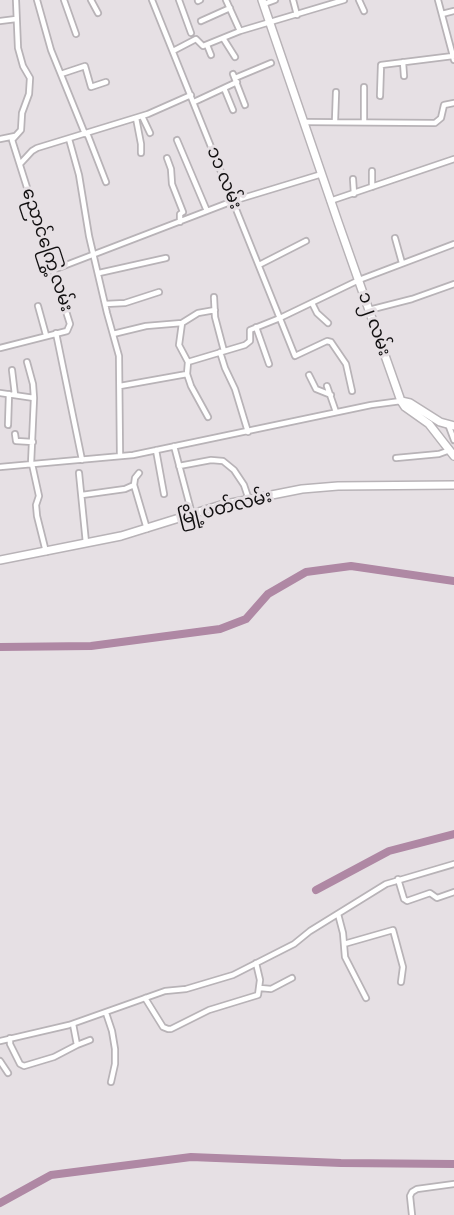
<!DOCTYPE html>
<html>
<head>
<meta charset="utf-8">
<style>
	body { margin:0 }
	canvas { display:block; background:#e6e0e4 }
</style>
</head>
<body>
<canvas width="454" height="1215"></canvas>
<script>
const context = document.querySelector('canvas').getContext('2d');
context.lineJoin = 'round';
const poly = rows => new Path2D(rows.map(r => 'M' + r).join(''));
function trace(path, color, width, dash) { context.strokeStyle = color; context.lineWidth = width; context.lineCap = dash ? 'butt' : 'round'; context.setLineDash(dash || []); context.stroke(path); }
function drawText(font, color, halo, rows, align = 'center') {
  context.font = font + ' "Fira Sans Condensed","Noto Sans Myanmar",sans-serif'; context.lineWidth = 6; context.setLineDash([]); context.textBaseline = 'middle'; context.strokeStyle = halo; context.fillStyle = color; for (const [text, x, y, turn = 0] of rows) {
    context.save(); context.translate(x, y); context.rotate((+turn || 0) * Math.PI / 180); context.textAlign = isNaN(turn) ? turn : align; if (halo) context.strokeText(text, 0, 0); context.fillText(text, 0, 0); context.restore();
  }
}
const river = poly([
	[0,647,91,646,220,629,246,619,268,594,306,572,351,566,454,581],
	[316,890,389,851,454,834],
	[0,1203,51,1175,191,1157,341,1163,454,1164]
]);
const street = poly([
	[37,0,51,50,85,134],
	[64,0,76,34],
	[91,0,98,13],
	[152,0,295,356,327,341,331,342,346,364,352,391],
	[179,0,191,33],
	[226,0,240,31],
	[293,0,297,15],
	[359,0,364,11],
	[438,0,454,60],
	[198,1,200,0],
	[264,4,275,0],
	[442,14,454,11],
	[0,21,16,19],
	[201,21,230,8],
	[223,38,235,57],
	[207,45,211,55],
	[173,51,196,39,203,46,240,31,344,0],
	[403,62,404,76],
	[61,74,85,66,91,87,106,82],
	[233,74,245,105],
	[235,78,271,63],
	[364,87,364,122],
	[224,88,233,110],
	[380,96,381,65,453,56],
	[194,102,237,82],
	[142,116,150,133],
	[136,118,141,144,141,153],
	[335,121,336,92],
	[304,122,435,123,441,118,444,105,454,103],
	[87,133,106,182],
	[0,139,15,136],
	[69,139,79,175,89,236,107,313,119,356,120,456],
	[177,140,207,211],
	[167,158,171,169,172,184,183,212,180,214,180,222],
	[20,164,32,151,37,148,148,114,191,95],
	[353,179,354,194],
	[372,187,372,171],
	[330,201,454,159],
	[395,238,402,263],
	[259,265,306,241],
	[53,270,233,201,322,174],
	[99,273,166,258],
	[214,297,215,317,224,351],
	[312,303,317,313,328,323],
	[105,304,125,303,159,292],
	[38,306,46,335],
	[369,310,412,299,454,284],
	[256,327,269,364],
	[56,333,82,460],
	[113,334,146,326,182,323],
	[0,348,67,331,70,324,12,140,21,130,22,113,29,94,30,78,23,66,18,48,16,0],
	[220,352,225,368,235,389,248,432],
	[27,362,33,384,34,398,31,464],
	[188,362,245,345,250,341,250,330,280,318,359,280,454,244],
	[12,370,15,395],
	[309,375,316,389,331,395],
	[120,386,187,374],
	[327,386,336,412],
	[0,393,34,398],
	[208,417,191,386,187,374,188,362,179,345,182,323,198,313,215,310],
	[448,424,454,440],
	[8,425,9,394],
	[15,434,16,441,33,442],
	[174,446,192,514],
	[156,450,164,494],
	[396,458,439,454,450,450],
	[32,464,39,496,36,505,37,516,46,552],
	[179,466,211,460,223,461,234,470,244,485,249,500],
	[0,467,133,455,371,405,401,401],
	[79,473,86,543],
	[134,485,147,529],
	[82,495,125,489,134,485,135,478,139,473],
	[398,879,404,899,407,901,430,893,437,898,454,892],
	[338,914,343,933,345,957,366,998],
	[344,944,393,930,403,967,401,982],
	[260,988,271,989,292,978],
	[145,998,163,1027,168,1029,171,1029,209,1010,258,995,260,980,256,963],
	[106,1013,112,1031,115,1049,115,1064,111,1082],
	[73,1024,77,1045],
	[10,1038,10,1044,20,1064,24,1066,54,1057,77,1045,90,1040],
	[0,1041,69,1025,165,991,186,989,233,975,294,944,310,931,386,884,454,864],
	[0,1061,8,1073],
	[412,1215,410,1196,412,1192,417,1189,454,1184]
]);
const secondary = poly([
	[262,0,338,222,401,401,405,407,429,424,454,456],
	[401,401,410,403,440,422,454,426],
	[0,560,121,536,221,505,302,489,338,486,454,485]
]);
const streetNames = [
	["၁၁ လမ်း",224,178,68],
	["ညောင်ကြွေ့လမ်း",47,250,72],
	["၁၂ လမ်း",374,324,71],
	["မြို့ပတ်လမ်း",225,508,-14]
];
trace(river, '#af88a4', 8);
trace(street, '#b8b3b7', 8);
trace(secondary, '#b8b3b7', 10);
trace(street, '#fff', 4.5);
trace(secondary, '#fff', 7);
drawText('18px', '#121011', '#e6e0e4', streetNames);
</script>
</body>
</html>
